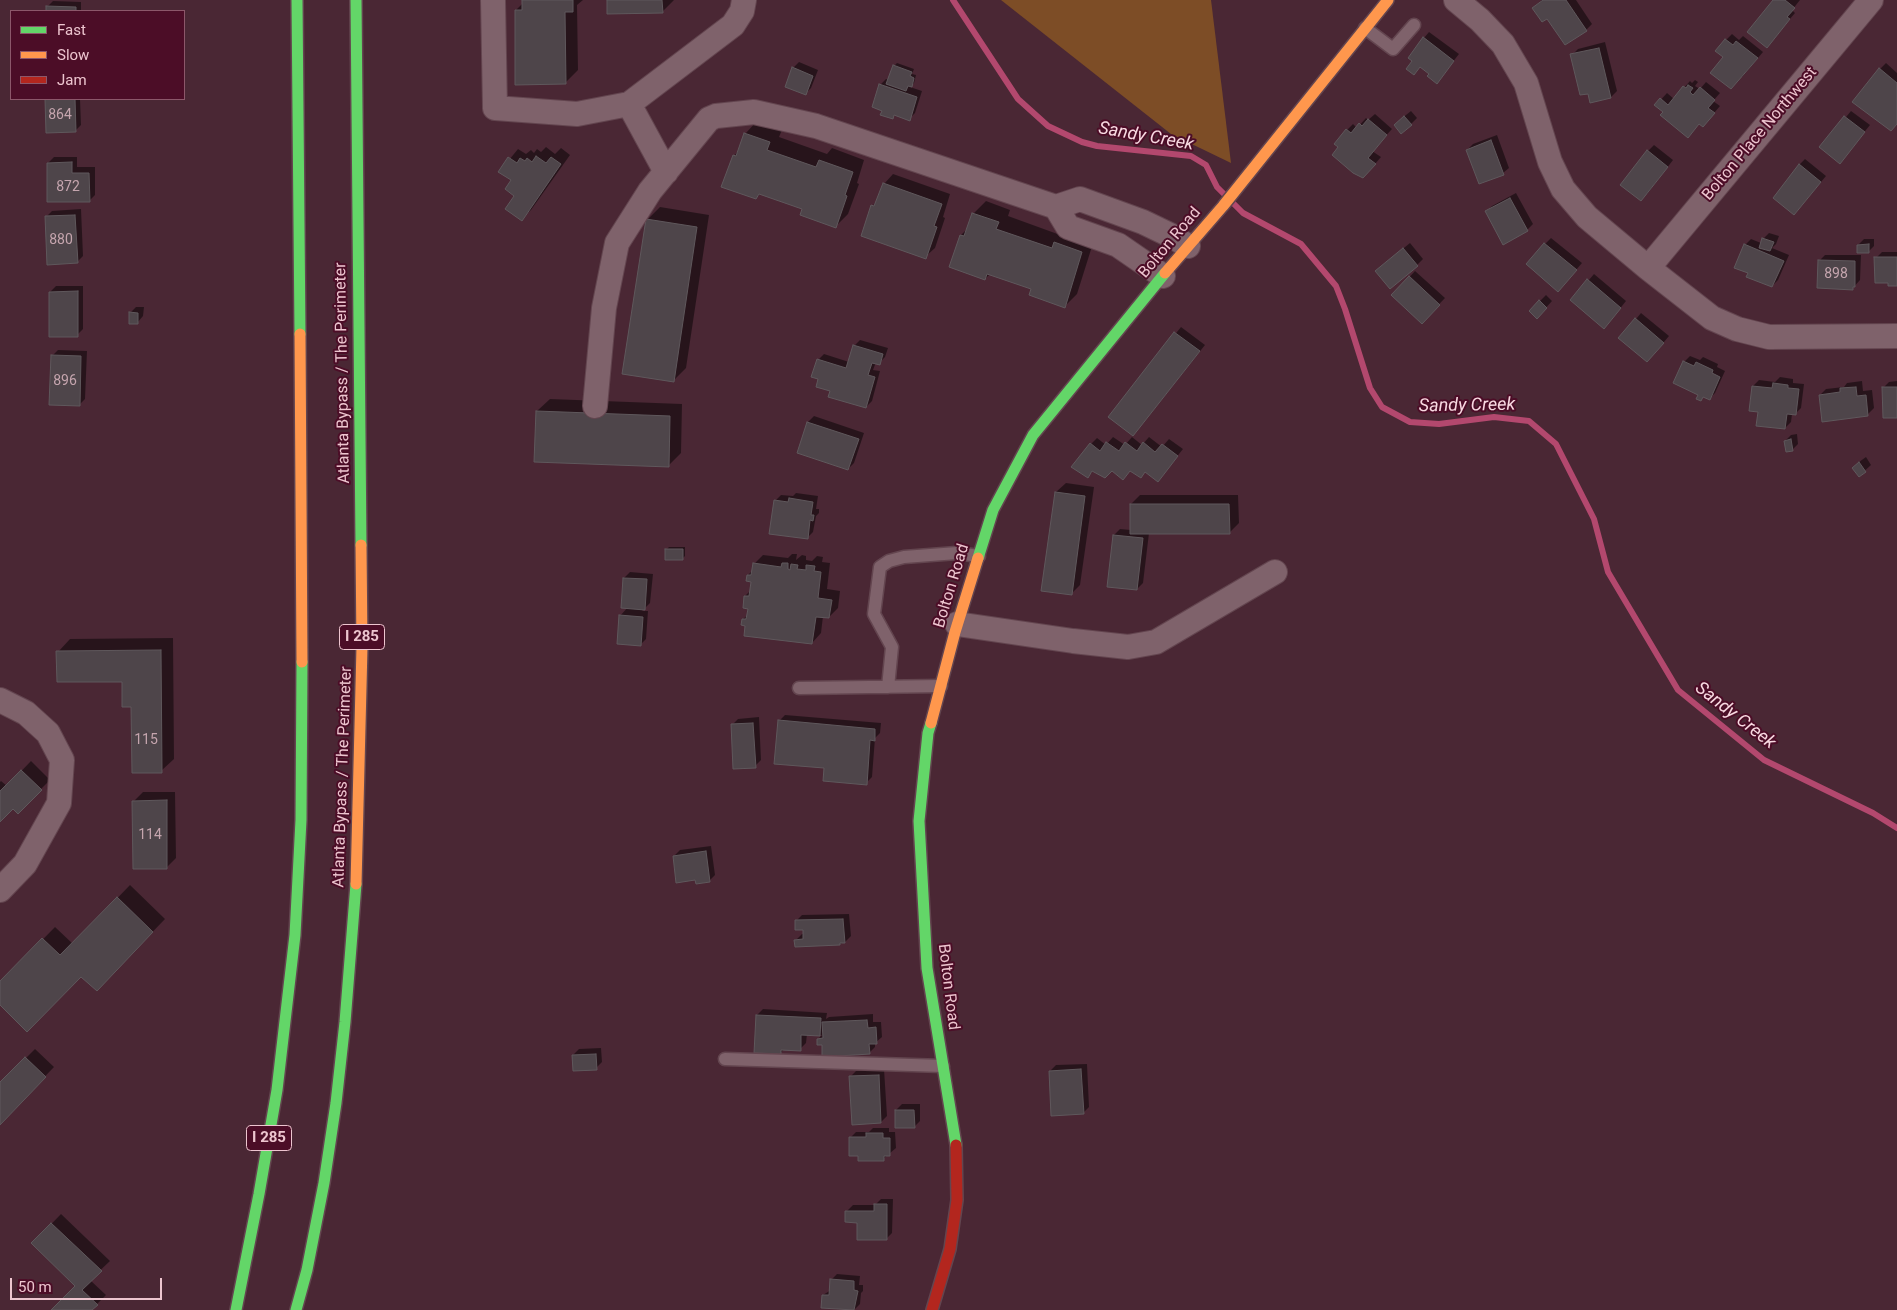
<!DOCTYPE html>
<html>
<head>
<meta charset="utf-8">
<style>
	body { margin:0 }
	#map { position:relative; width:1897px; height:1310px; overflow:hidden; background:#4a2734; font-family:Roboto,sans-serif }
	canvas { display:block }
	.legend { position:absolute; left:10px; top:10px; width:175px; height:90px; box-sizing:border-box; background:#4c0d27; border:1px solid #8c576a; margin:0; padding:6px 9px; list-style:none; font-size:15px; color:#edc5cf }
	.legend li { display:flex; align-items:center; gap:10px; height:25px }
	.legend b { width:25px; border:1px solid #8c576a }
	.scale { position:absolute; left:10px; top:1278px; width:152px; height:22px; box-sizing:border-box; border:2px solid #edc5cf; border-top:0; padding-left:6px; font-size:15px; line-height:18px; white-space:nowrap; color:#edc5cf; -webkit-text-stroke:4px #4c0d27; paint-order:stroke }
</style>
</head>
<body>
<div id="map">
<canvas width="1897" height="1310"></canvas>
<ul class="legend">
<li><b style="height:6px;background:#63d668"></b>Fast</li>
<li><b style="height:6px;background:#ff974d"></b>Slow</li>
<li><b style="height:6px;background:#b3261e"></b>Jam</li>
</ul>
<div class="scale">50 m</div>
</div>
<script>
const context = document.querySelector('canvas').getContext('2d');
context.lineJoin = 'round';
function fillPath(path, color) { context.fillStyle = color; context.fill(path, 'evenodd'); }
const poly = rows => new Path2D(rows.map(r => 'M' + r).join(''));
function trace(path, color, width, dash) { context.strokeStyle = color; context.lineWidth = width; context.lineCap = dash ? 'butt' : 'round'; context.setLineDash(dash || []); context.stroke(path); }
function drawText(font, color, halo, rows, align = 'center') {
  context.font = font + ' Roboto,sans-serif'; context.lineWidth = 4; context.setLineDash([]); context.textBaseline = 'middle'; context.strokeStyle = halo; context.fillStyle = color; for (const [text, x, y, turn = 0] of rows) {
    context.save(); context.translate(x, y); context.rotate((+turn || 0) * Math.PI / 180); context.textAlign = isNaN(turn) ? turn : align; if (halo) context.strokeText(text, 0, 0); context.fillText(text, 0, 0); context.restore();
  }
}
const forest = poly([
	[1001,0,1211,0,1231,163,1171,134]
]);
const shadow = poly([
	[523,0,583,0,577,5,578,70,565,83,516,10,523,3],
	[608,0,674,0,662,12],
	[1542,0,1576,0,1592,24,1586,30,1547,17,1533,8],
	[1775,0,1800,0,1792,10,1795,13,1772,40],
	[53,1,81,2,81,11,47,11,47,7],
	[1429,32,1459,54,1437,82,1431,74,1421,66,1414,73,1414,61,1424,38],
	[1732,34,1739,40,1743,36,1763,52,1742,77,1724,57,1726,40],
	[1605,42,1617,91,1611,97,1572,55,1578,49],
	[799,62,818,70,811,88,805,94,793,68],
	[897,63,914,69,912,74,916,75,914,83,910,87,922,91,915,113,909,119,895,115,892,118,884,110,880,85,886,79,889,80,894,66],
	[1886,63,1897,73,1897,124,1891,130,1880,69],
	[1695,80,1698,82,1695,86,1700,89,1706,82,1720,93,1713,101,1720,106,1709,119,1700,123,1664,112,1656,105,1667,93,1674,99,1690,81,1692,83],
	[47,99,80,99,81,125,75,131,48,132],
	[1411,111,1417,118,1411,124,1401,119],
	[1851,111,1870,125,1845,156,1821,147],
	[1375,114,1392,129,1372,151,1381,157,1369,171,1340,147,1347,130,1353,124,1357,128,1366,118,1368,120],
	[757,121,782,130,779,137,827,154,832,148,864,160,857,183,859,184,848,214,836,226,804,208,761,193,756,198,734,156,739,150,745,134],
	[1497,135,1509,168,1503,173,1467,150,1473,144],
	[1654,145,1673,160,1647,194,1648,151],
	[546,147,555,154,561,148,570,155,531,210,521,219,512,180,500,171,518,149,526,154,531,150,534,153,537,149,541,152],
	[54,157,77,157,77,167,95,167,95,195,89,201,48,163],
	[1805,159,1826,176,1800,207,1799,165],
	[893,174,950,194,943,217,945,218,935,248,925,257,872,206,878,201,884,184],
	[1516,193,1533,224,1527,230,1486,212,1492,206],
	[986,201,1010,210,1008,216,1063,236,1094,240,1077,294,1065,306,1033,289,990,274,985,279,961,235,968,228,973,214],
	[660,207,709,215,686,368,673,381,647,220],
	[81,209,83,256,77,262,46,217,52,211],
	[1769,233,1779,236,1776,244,1772,248,1789,255,1778,280,1772,286,1749,273,1745,245,1751,239,1761,243,1763,239],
	[1551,238,1582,263,1564,284,1545,244],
	[1864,239,1874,239,1874,246,1868,252,1858,245],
	[1410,243,1423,259,1417,265,1383,265],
	[1882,252,1897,252,1897,284,1876,258],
	[1825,255,1861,255,1860,280,1852,289,1819,261],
	[1415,271,1445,298,1422,322,1393,295],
	[1594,274,1626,301,1610,321,1572,300],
	[56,286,83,286,83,329,77,335,50,292],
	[1546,295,1552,301,1543,311,1540,301],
	[136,307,144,307,143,316,137,323,130,313],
	[1641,313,1669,336,1653,355,1636,319],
	[1181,327,1205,345,1138,429,1109,416],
	[860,340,888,348,885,357,879,363,876,362,873,370,880,371,872,401,866,407,831,390,820,378,818,360,824,354,849,362,854,346],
	[58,350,87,351,85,399,79,405,52,356],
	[1690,356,1700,360,1703,357,1718,364,1717,367,1725,371,1715,393,1709,399,1704,396,1701,399,1684,362],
	[1780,377,1793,379,1793,383,1804,384,1801,408,1795,414,1792,414,1791,422,1785,428,1753,386,1759,380,1775,382],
	[1862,381,1863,391,1872,390,1874,408,1868,414,1823,421,1820,395,1826,389,1844,387,1847,383],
	[1897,381,1897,416,1883,388,1889,382],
	[550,399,682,404,681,453,668,466,537,411],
	[814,416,864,433,854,463,848,469,808,422],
	[1797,434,1798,444,1792,450,1785,441,1791,435],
	[1113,437,1125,445,1132,437,1142,445,1149,437,1162,447,1169,439,1183,449,1163,474,1131,470,1094,470,1088,476,1091,444,1097,438,1106,445],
	[1866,457,1871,465,1859,476,1859,462],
	[1066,483,1094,487,1080,585,1071,594,1056,492],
	[796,493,818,496,816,509,819,509,819,513,816,516,813,532,807,538,775,501,781,495,793,496],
	[1140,495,1238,495,1239,523,1229,533,1149,533,1143,583,1137,589,1108,585,1114,535,1120,529,1131,530,1131,504],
	[669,547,685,547,685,556,683,558,666,550],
	[792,554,797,554,796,560,802,555,806,556,806,560,812,561,817,556,823,557,822,562,830,563,827,589,840,591,838,608,829,617,823,616,821,633,812,643,747,624,743,619,748,615,749,608,745,596,751,590,752,581,748,575,753,570,754,564,763,555,788,558],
	[630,572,653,574,650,603,642,611,648,611,646,639,640,645,620,616,628,607,622,607,624,578],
	[173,638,174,759,161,771,132,706,123,681,58,652,70,639],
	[785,715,881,723,880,733,875,738,872,777,866,783,825,767,779,721],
	[759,717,761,760,755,766,732,725,738,719],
	[31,761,50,780,18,812,13,807,0,820,0,782,1,781,7,786],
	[143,792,175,792,176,858,167,867,134,801],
	[711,846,715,875,709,881,674,856,680,850],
	[130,885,165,919,109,977,82,975,0,1004,0,983,55,927,73,944],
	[849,914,851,936,845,942,840,944,796,940,802,934,805,934,804,929,796,921,802,915],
	[763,1009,827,1013,826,1019,829,1017,873,1014,873,1022,881,1022,882,1037,875,1043,875,1047,869,1053,823,1044,818,1039,822,1035,807,1034,806,1043,800,1049,785,1049,780,1053,757,1015],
	[601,1048,602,1062,596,1068,573,1055,579,1049],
	[35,1049,54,1067,0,1123,0,1084],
	[1087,1064,1089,1107,1083,1113,1050,1071,1056,1065],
	[884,1069,887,1116,881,1122,850,1077,856,1071],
	[902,1104,920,1104,920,1121,914,1127,896,1110],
	[873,1128,889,1128,889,1132,895,1132,896,1148,883,1159,859,1154,850,1138,856,1132,869,1132],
	[881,1199,893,1199,892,1233,886,1239,858,1221,847,1211,853,1205,875,1205],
	[61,1214,110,1261,90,1280,106,1295,91,1310,53,1310,76,1286,33,1243],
	[837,1274,860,1276,859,1285,863,1285,863,1291,861,1293,860,1304,854,1310,823,1295,831,1290,831,1280]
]);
const stream = poly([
	[953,0,1018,99,1048,126,1082,142,1097,146,1191,156,1206,165,1217,187,1224,194],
	[1233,203,1243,213,1301,244,1336,286,1345,309,1370,388,1382,407,1410,422,1439,424,1494,417,1529,421,1556,444,1594,519,1608,572,1678,690,1764,760,1873,813,1897,828]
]);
const building = poly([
	[522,0,573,0,573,12,565,12,566,84,515,85,515,10,522,10,522,0],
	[607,0,662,0,663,13,607,14,607,0],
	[1543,0,1566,0,1587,31,1565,45,1547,19,1542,22,1532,8,1543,0],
	[1773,0,1785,0,1795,8,1787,17,1790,19,1767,48,1747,32,1773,0],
	[46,6,76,7,76,11,46,11,46,6],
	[1423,37,1454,61,1437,84,1427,76,1429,74,1420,67,1414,75,1406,69,1412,61,1408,58,1423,37],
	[1725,39,1733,45,1736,41,1758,58,1731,89,1710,73,1723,57,1715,51,1725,39],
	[1599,48,1611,98,1590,103,1588,94,1580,95,1570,54,1599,48],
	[893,65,912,72,910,76,914,78,912,87,908,86,906,91,886,84,893,65],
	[792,67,813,76,806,95,785,87,792,67],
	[1879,68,1897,83,1897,124,1891,131,1852,102,1879,68],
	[879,84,917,97,910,121,894,115,893,119,880,115,882,111,872,107,879,84],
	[1688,85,1693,88,1690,92,1693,95,1700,87,1715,100,1708,108,1715,113,1703,127,1699,124,1688,138,1660,115,1663,112,1654,105,1660,98,1668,105,1683,86,1686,88,1688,85],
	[45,99,75,99,76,132,46,133,45,99],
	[1404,116,1412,125,1401,134,1394,125,1404,116],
	[1844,116,1865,132,1840,164,1819,147,1844,116],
	[1368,119,1387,135,1368,158,1376,164,1363,178,1353,173,1332,155,1338,147,1334,144,1346,129,1351,133,1359,123,1362,126,1368,119],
	[744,133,770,142,767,150,816,167,819,160,853,172,845,195,847,196,836,228,800,215,802,209,759,194,756,199,721,187,733,155,736,156,744,133],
	[1491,140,1504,175,1479,184,1466,150,1491,140],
	[1647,150,1668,167,1641,201,1620,185,1647,150],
	[536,156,546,163,551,157,561,164,522,221,505,209,514,196,505,189,511,180,498,172,508,157,517,163,520,158,525,161,527,158,532,162,536,156],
	[72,162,72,173,89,173,90,202,47,202,47,163,72,162],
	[1799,164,1821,182,1794,215,1773,198,1799,164],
	[883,183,942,204,934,226,937,227,926,259,861,236,871,205,874,206,883,183],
	[1510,198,1528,231,1503,245,1485,211,1510,198],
	[972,213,999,222,996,229,1052,248,1054,242,1082,252,1065,308,1029,295,1031,289,987,274,985,280,949,267,960,235,964,236,972,213],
	[75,215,78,263,47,265,45,216,75,215],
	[646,219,697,227,674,382,622,374,646,219],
	[1762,238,1774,242,1770,251,1759,248,1762,238],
	[1544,243,1577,270,1558,292,1526,264,1544,243],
	[1744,244,1784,261,1772,287,1746,277,1748,273,1734,268,1744,244],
	[1869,244,1869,253,1857,253,1857,245,1869,244],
	[1403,248,1418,266,1390,289,1375,271,1403,248],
	[1874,257,1897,257,1897,286,1888,286,1888,283,1875,283,1874,257],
	[1818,260,1855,261,1855,287,1853,287,1853,290,1817,288,1818,260],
	[1409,276,1440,305,1422,324,1391,295,1409,276],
	[1587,279,1621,308,1604,329,1570,300,1587,279],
	[78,291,78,337,49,337,49,292,78,291],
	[1539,300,1547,308,1537,319,1529,311,1539,300],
	[129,312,138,313,138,324,129,324,129,312],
	[1635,318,1664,343,1647,362,1618,338,1635,318],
	[1174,332,1200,351,1133,436,1108,417,1174,332],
	[853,345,883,354,880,365,872,363,868,375,875,377,866,408,828,397,830,391,816,387,818,379,811,377,817,359,846,368,853,345],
	[51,355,81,356,80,406,49,405,51,355],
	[1683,361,1694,366,1696,362,1713,370,1712,373,1720,377,1710,400,1703,397,1701,401,1696,399,1698,395,1673,383,1683,361],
	[1773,383,1788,385,1788,388,1799,389,1796,415,1787,414,1785,429,1756,426,1758,412,1749,411,1752,386,1772,388,1773,383],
	[1856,387,1857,396,1866,395,1868,416,1822,422,1819,395,1840,392,1840,388,1856,387],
	[1882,387,1897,387,1897,418,1883,418,1882,387],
	[536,411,670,416,669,467,534,462,536,411],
	[807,422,859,439,848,470,797,453,807,422],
	[1791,439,1793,451,1786,452,1784,441,1791,439],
	[1106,442,1119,451,1125,442,1137,451,1143,442,1155,452,1162,444,1178,456,1158,482,1145,472,1141,478,1130,471,1123,480,1112,471,1105,478,1092,471,1088,478,1071,467,1090,443,1100,451,1106,442],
	[1859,462,1866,472,1859,477,1852,468,1859,462],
	[1055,492,1085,496,1072,595,1041,591,1055,492],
	[789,498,813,502,811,515,814,515,813,521,810,520,808,539,769,534,774,500,788,502,789,498],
	[1130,504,1229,504,1230,534,1130,534,1130,504],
	[1113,535,1143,538,1137,590,1107,587,1113,535],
	[665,549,683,549,683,560,665,560,665,549],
	[753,563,781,567,782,563,788,563,788,569,790,570,791,564,798,565,797,569,806,570,806,565,815,566,814,571,821,572,818,598,832,600,829,618,816,617,812,644,744,636,745,626,741,625,742,619,746,619,748,609,743,608,744,596,749,596,751,582,746,581,747,575,751,575,753,563],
	[623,578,647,579,645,610,621,608,623,578],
	[619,615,643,617,641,646,617,644,619,615],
	[161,650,162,773,132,773,131,707,122,707,122,682,57,682,56,651,161,650],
	[778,720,875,729,875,741,870,740,867,785,823,781,824,768,774,764,778,720],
	[753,723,756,768,733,769,731,724,753,723],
	[21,770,42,790,18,814,13,809,0,822,0,791,21,770],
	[167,800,167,869,133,869,132,801,167,800],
	[706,851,710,882,696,884,695,880,676,883,673,856,706,851],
	[117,897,153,932,97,991,81,977,27,1032,0,1005,0,981,42,938,60,955,117,897],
	[843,919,845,943,840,943,840,945,795,947,794,940,803,939,803,930,795,930,795,920,843,919],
	[756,1015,821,1018,820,1036,801,1035,801,1051,781,1050,781,1054,754,1053,756,1015],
	[867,1020,868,1028,876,1027,877,1044,869,1044,870,1054,822,1057,822,1045,817,1045,817,1039,823,1038,822,1022,867,1020],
	[596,1054,597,1070,573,1071,572,1055,596,1054],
	[25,1057,46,1077,0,1125,0,1082,25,1057],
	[1081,1069,1084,1114,1051,1116,1049,1071,1081,1069],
	[879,1075,881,1123,852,1125,849,1076,879,1075],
	[895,1110,914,1110,915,1128,895,1128,895,1110],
	[866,1133,883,1133,883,1138,890,1138,890,1156,884,1156,884,1161,858,1161,858,1156,849,1156,849,1137,866,1137,866,1133],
	[874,1204,887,1204,887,1240,857,1240,857,1223,845,1222,845,1211,874,1211,874,1204],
	[51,1223,102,1271,82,1290,98,1305,92,1310,51,1310,75,1286,31,1243,51,1223],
	[830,1279,854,1281,854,1290,858,1291,854,1310,821,1308,822,1295,829,1295,830,1279]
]);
const lane = poly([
	[1365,28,1393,49,1414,25],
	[888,687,892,647,874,614,880,567,889,561,904,557,957,553,979,556],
	[799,688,941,686],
	[725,1059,943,1066]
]);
const street = poly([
	[493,0,495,108,577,114,629,104,733,25,742,11,744,0],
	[1456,0,1480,20,1503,44,1526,83,1550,162,1563,189,1587,217,1648,268,1712,318,1737,329,1769,337,1897,336],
	[629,104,666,172],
	[1056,207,1068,227,1118,245,1163,276],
	[1648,268,1871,0],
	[595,406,604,308,617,243,650,191,709,119,716,116,754,112,816,126,1056,207,1080,199,1143,222,1170,235,1188,246],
	[957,624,1073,641,1128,647,1156,642,1275,572],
	[0,700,26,713,48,733,62,760,59,803,25,864,0,890]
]);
const fast = poly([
	[297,0,300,334],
	[356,0,361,545],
	[978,558,993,510,1033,435,1165,273],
	[931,723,928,733,919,821,927,968,956,1145],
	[236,1310,259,1194,277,1090,295,935,301,820,302,662],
	[296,1310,307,1270,324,1183,336,1103,345,1022,356,884]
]);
const slow = poly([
	[1165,273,1223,206,1388,0],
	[300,334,302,662],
	[931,723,955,632,978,558],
	[356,884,362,647,361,545]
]);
const jam = poly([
	[932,1310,950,1249,957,1200,956,1145]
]);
const numberNames = [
	["864",60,115],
	["872",68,187],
	["880",61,240],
	["898",1836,274],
	["896",65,381],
	["115",146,740],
	["114",150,835]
];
const shields = [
	[362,637,45],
	[269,1138,45]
];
const shieldNames = [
	["I 285",362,637],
	["I 285",269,1138]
];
const streetNames = [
	["Bolton Place Northwest",1760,134,-50],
	["Bolton Road",1170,243,-50],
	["Atlanta Bypass / The Perimeter",343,373,-91],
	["Bolton Road",952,586,-73],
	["Atlanta Bypass / The Perimeter",343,777,-88],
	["Bolton Road",948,987,83]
];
const waterNames = [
	["Sandy Creek",1146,137,10],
	["Sandy Creek",1467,406,-1],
	["Sandy Creek",1735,716,38]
];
fillPath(forest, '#7d4d26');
fillPath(shadow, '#0007');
trace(stream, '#b3486e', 6);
fillPath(building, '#4e454a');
trace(building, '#5f585c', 1);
trace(lane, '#63454f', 15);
trace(street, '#63454f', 26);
trace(fast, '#63454f', 14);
trace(slow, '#63454f', 14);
trace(jam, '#63454f', 14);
trace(lane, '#7f626b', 12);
trace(street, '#7f626b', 24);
trace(fast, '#63d668', 11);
trace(slow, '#ff974d', 11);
trace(jam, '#b3261e', 11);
drawText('14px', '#c5a5ae', null, numberNames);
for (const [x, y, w] of shields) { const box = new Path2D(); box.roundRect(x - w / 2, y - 12.5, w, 25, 4); context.fillStyle = '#4c0d27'; context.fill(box); trace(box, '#edc5cf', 1); }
drawText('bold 15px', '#edc5cf', null, shieldNames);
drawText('16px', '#edc5cf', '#4c0d27', streetNames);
drawText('italic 18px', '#f8d9e1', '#4c0d27', waterNames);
</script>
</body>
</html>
